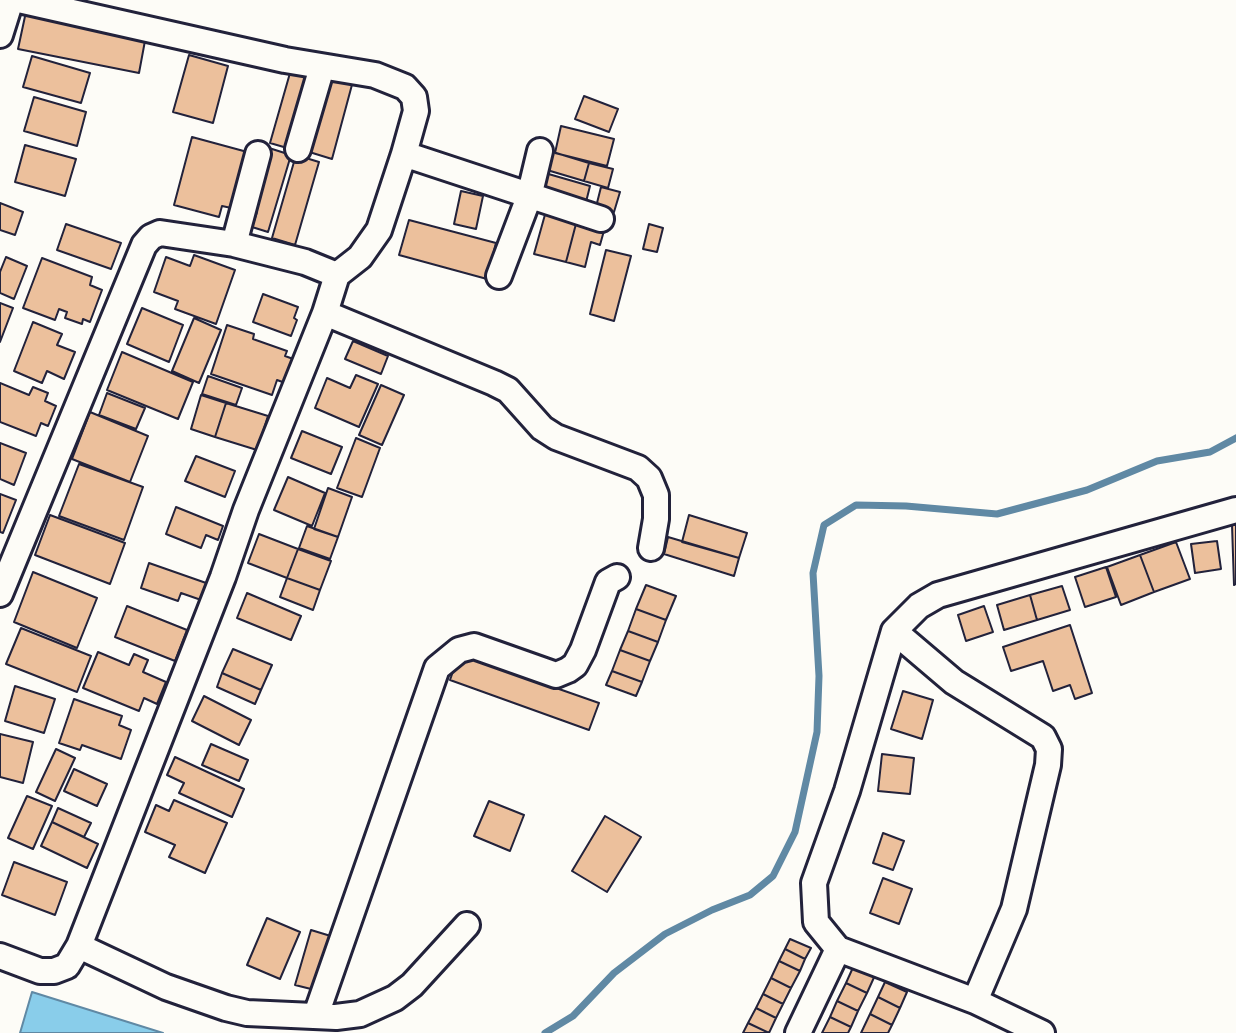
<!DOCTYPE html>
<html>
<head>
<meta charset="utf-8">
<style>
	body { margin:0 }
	canvas { display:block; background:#fdfcf7 }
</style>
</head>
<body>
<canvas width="1236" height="1033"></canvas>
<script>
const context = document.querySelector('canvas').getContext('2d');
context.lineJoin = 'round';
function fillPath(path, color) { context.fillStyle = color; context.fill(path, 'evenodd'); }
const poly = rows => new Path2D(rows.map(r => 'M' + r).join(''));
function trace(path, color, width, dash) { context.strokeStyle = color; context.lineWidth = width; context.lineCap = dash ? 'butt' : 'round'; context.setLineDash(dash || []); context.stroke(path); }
const water = poly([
	[32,992,163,1033,20,1033,32,992]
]);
const stream = poly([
	[545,1033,573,1016,614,973,665,934,712,910,750,895,773,876,795,832,817,732,819,676,813,573,824,525,856,505,906,506,997,514,1087,490,1157,461,1210,452,1236,438]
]);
const building = poly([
	[27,7,147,30,139,73,18,49,27,7],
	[189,55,228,66,213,123,173,112,189,55],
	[32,56,90,73,81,103,23,87,32,56],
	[292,66,316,73,294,150,270,143,292,66],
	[327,74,353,81,332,159,306,151,327,74],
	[584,96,618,109,609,132,575,119,584,96],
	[34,97,86,112,77,146,24,131,34,97],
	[561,126,614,139,607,166,555,153,561,126],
	[192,137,251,153,236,209,222,206,219,217,174,205,192,137],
	[25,145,76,159,65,196,15,182,25,145],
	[269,148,291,155,268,232,252,227,257,212,250,209,269,148],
	[553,152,589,163,584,181,547,170,553,152],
	[296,155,319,162,295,245,272,238,296,155],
	[589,163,613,169,608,188,584,181,589,163],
	[545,173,590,186,585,206,539,193,545,173],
	[601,187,620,192,614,212,596,207,601,187],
	[461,191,483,196,476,229,454,224,461,191],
	[0,203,23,212,15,235,0,230,0,203],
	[546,211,577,220,566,262,534,254,546,211],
	[409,220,496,243,487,279,399,255,409,220],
	[577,220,605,227,600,245,591,242,585,267,566,262,577,220],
	[66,224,121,243,111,269,57,250,66,224],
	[649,224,663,228,657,252,643,249,649,224],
	[606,250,631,256,614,321,590,314,606,250],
	[194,255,235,270,216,324,175,309,178,301,154,292,166,257,190,266,194,255],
	[6,257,27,266,14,299,0,293,0,272,6,257],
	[42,258,92,277,90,285,102,290,90,322,83,319,82,324,65,318,67,312,59,309,55,320,23,308,42,258],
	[263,294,298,307,294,318,297,320,291,336,253,322,263,294],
	[0,303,13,308,0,342,0,303],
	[142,308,183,325,169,362,127,344,142,308],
	[194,318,221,330,199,383,172,371,194,318],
	[33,322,62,334,57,345,75,352,64,379,47,371,42,383,14,371,33,322],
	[227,325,254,334,253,339,287,351,285,356,296,360,288,384,277,380,272,395,211,374,227,325],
	[353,341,388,356,381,374,345,359,353,341],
	[122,352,193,382,178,419,107,390,122,352],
	[356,375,378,384,359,427,315,408,327,378,350,388,356,375],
	[208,376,242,388,236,405,202,394,208,376],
	[0,383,29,395,33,387,48,393,45,401,56,406,48,426,41,423,36,436,0,422,0,383],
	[381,385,404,395,382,445,359,435,381,385],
	[107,393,145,408,136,429,99,415,107,393],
	[201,395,226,403,215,437,191,429,201,395],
	[226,403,268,416,257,450,215,437,226,403],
	[90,412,148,436,130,482,72,459,90,412],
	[302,431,342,447,331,474,291,458,302,431],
	[356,438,380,448,362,497,337,488,356,438],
	[0,443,26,453,14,485,0,479,0,443],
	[196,456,235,471,225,497,185,481,196,456],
	[79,464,143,487,124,540,59,516,79,464],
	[288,477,325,493,312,526,274,510,288,477],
	[328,488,352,497,338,537,314,529,328,488],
	[0,494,16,500,3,533,0,532,0,494],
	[176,507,223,526,218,540,206,535,201,548,166,534,176,507],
	[50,515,125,543,110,584,35,555,50,515],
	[689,515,747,533,739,558,682,542,689,515],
	[1232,525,1236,525,1236,584,1234,585,1232,525],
	[307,526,338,537,330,559,299,548,307,526],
	[259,534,298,549,287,578,248,563,259,534],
	[668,537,739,558,734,576,664,554,668,537],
	[1217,541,1221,569,1195,573,1191,544,1217,541],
	[1176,542,1190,579,1154,592,1140,555,1176,542],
	[298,549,331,561,320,590,287,578,298,549],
	[1140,555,1154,592,1121,605,1107,567,1140,555],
	[149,563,209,584,204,601,181,593,178,601,141,588,149,563],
	[1106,567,1116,597,1085,607,1075,577,1106,567],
	[33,572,97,598,77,648,14,622,33,572],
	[287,578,320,590,313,610,280,597,287,578],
	[646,585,676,596,666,620,636,609,646,585],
	[1062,586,1070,610,1037,620,1030,595,1062,586],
	[247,593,301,616,291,640,237,618,247,593],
	[1030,595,1037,620,1004,630,997,605,1030,595],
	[127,606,187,630,175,661,115,637,127,606],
	[984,606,993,632,966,641,958,615,984,606],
	[636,609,666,620,658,642,628,631,636,609],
	[1070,625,1092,693,1075,699,1070,685,1053,691,1043,661,1011,671,1003,647,1070,625],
	[21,628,91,656,77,692,6,664,21,628],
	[628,631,658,642,650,661,620,650,628,631],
	[233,649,272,665,261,690,222,673,233,649],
	[620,650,650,661,642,682,612,671,620,650],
	[98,652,129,665,134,654,148,660,143,672,166,682,157,704,144,698,139,711,83,688,98,652],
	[459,654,599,703,589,730,450,680,459,654],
	[612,671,642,682,636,696,606,685,612,671],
	[222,673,261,690,255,704,217,687,222,673],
	[15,686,55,699,44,733,5,721,15,686],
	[903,691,933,700,922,739,891,729,903,691],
	[204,696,251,720,239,745,192,721,204,696],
	[74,699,122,716,119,725,131,730,121,759,82,745,80,750,59,743,74,699],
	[0,734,33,742,23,783,0,777,0,734],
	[211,744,248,760,239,781,202,765,211,744],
	[56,749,75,758,55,801,36,792,56,749],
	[882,754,914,758,910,794,878,791,882,754],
	[175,757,244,789,232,817,179,793,184,783,167,775,175,757],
	[74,769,107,784,97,806,64,791,74,769],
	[27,796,52,806,33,849,8,838,27,796],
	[174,800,227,823,205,873,169,857,175,845,145,832,156,805,169,811,174,800],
	[489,801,524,815,510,851,474,836,489,801],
	[58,808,91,823,84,837,52,822,58,808],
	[605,816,641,837,607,892,572,871,605,816],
	[52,822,98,844,87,868,41,846,52,822],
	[883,833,904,841,893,870,873,863,883,833],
	[14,862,67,882,55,915,2,895,14,862],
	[883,878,912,889,899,924,870,913,883,878],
	[267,918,300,932,280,979,247,965,267,918],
	[311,930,334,937,319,991,295,985,311,930],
	[790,939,811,948,805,959,785,949,790,939],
	[785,949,805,959,800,971,779,961,785,949],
	[779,961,800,971,791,988,771,978,779,961],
	[855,963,876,973,867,993,846,983,855,963],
	[771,978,791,988,783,1004,763,994,771,978],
	[885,982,907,992,900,1008,878,997,885,982],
	[846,983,867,993,858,1011,837,1001,846,983],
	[763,994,783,1004,776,1018,756,1008,763,994],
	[878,997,900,1008,892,1025,870,1014,878,997],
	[837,1001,858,1011,851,1027,830,1017,837,1001],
	[756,1008,776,1018,769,1033,748,1023,756,1008],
	[870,1014,892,1025,888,1033,861,1033,870,1014],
	[830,1017,851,1027,848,1033,822,1033,830,1017],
	[748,1023,769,1033,743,1033,748,1023]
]);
const minor = poly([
	[0,35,11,0],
	[298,149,322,67],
	[404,154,601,219],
	[234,244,258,154],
	[499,276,529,197,540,151],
	[325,313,494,383,508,390,542,428,556,437,638,468,649,478,656,495,656,519,651,548],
	[0,594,144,245,151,237,160,233,234,244,305,262,337,275],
	[894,631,954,682,1043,737,1049,749,1048,765,1014,909,975,1001],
	[79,946,166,987,226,1008,247,1013,336,1017,360,1014,395,998,412,985,467,925],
	[0,956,40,971,54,971,67,966,79,946,223,577,246,510,325,313,337,275,360,257,379,230,404,154,416,111,414,97,405,87,375,75,285,60,19,0],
	[316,1015,437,668,459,650,474,646,556,675,568,670,575,665,583,650,608,582,617,577],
	[798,1033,838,949],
	[1042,1033,975,1001,838,949,816,922,814,883,847,791,894,631,919,606,938,595,1236,510]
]);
fillPath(water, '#89cdea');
trace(water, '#6089a4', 2);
trace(stream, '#6089a4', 7);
fillPath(building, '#ecc09c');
trace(building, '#22223b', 2);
trace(minor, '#22223b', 30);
trace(minor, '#fdfcf7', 24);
</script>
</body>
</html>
